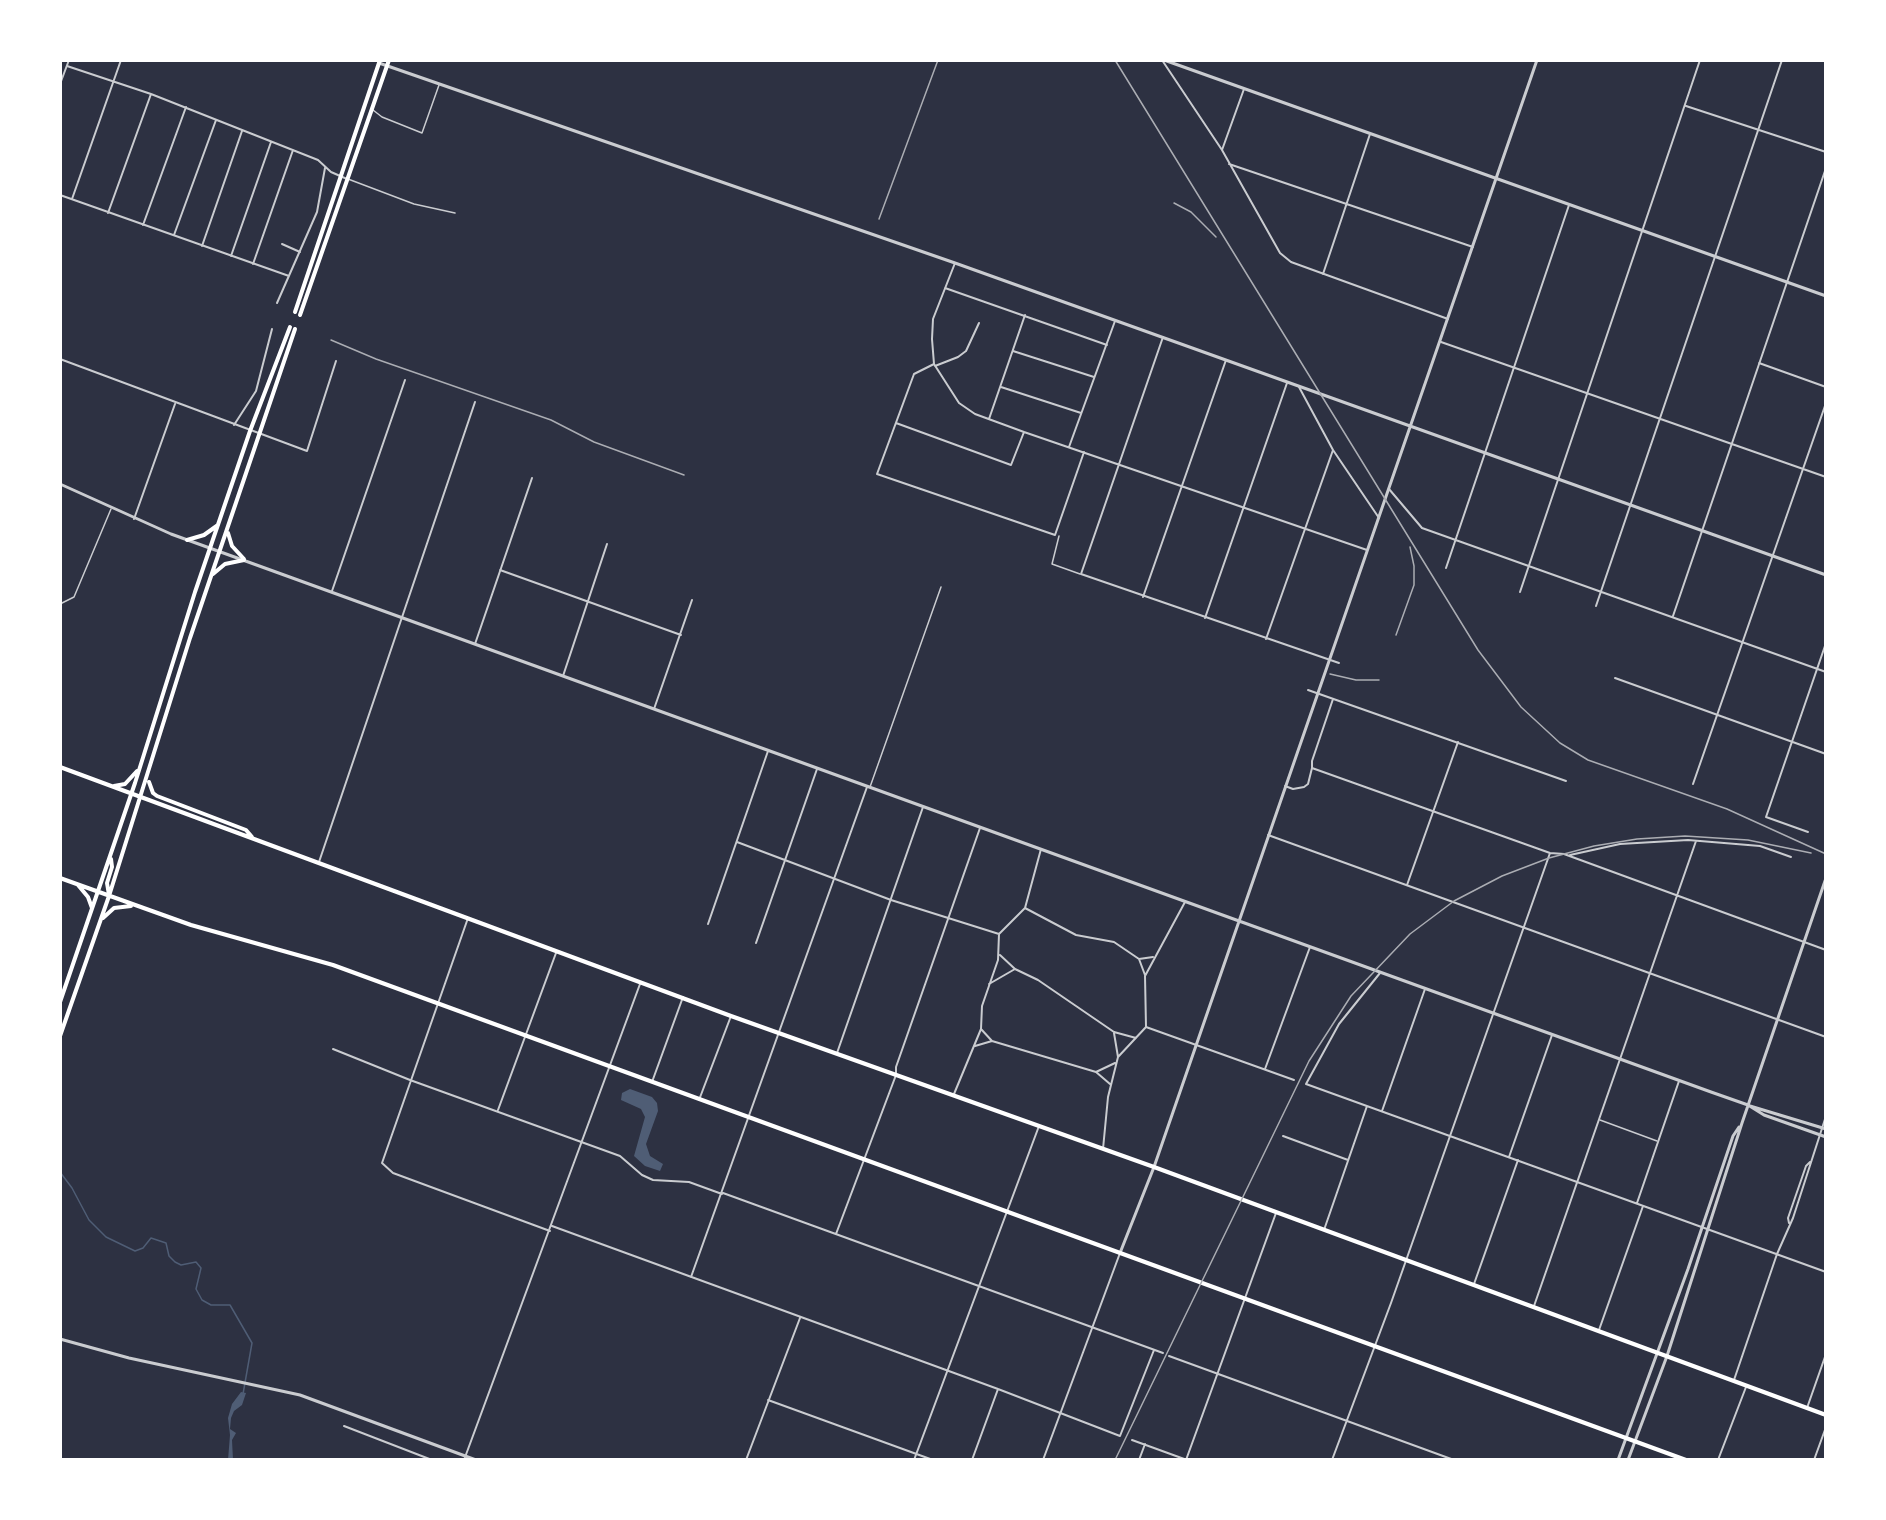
<!DOCTYPE html>
<html>
<head>
<meta charset="utf-8">
<style>
	body { margin:0 }
	#map { position:relative; width:1886px; height:1520px; overflow:hidden; background:#2d3142; font-family:Montserrat,sans-serif }
	canvas { display:block }
	.frame { position:absolute; inset:0; border:62px solid #fff; pointer-events:none }
</style>
</head>
<body>
<div id="map">
<canvas width="1886" height="1520"></canvas>
<div class="frame"></div>
</div>
<script>
const context = document.querySelector('canvas').getContext('2d');
context.lineJoin = 'round';
function fillPath(path, color) { context.fillStyle = color; context.fill(path, 'evenodd'); }
const poly = rows => new Path2D(rows.map(r => 'M' + r).join(''));
function trace(path, color, width, dash) { context.strokeStyle = color; context.lineWidth = width; context.lineCap = dash ? 'butt' : 'round'; context.setLineDash(dash || []); context.stroke(path); }
const water = poly([
	[630,1089,652,1097,657,1103,658,1111,646,1144,650,1156,663,1164,660,1171,645,1166,634,1156,645,1117,641,1109,621,1100,622,1093],
	[241,1392,246,1393,242,1405,234,1411,231,1418,230,1429,236,1433,232,1440,233,1460,228,1460,230,1435,228,1418,232,1404]
]);
const stream = poly([
	[60,1172,72,1188,89,1220,106,1237,135,1251,143,1248,151,1238,166,1243,169,1256,175,1262,181,1265,196,1262,201,1268,196,1289,202,1300,211,1305,230,1305,252,1343,243,1394]
]);
const service = poly([
	[373,110,382,117,422,133,439,85],
	[348,179,414,204,455,213],
	[1059,536,1052,564,1080,574],
	[60,604,74,597,111,509],
	[870,787,941,587],
	[1600,1120,1657,1141]
]);
const minor = poly([
	[1162,60,1222,150,1280,253,1291,262,1448,319],
	[186,61,187,60],
	[67,66,151,94,318,160,331,172,347,179],
	[60,84,69,60],
	[1686,106,1826,152],
	[1222,150,1244,89],
	[1229,164,1473,247],
	[60,195,289,276],
	[72,199,121,60],
	[108,213,151,94],
	[143,225,186,107],
	[174,235,216,120],
	[282,244,300,252],
	[202,246,242,131],
	[231,256,271,142],
	[955,263,933,319,932,339,934,364,959,403,975,414,1024,432,1367,550],
	[253,264,293,150],
	[1323,274,1370,134],
	[945,288,1107,345],
	[277,303,317,212,325,168],
	[1163,337,1081,574,1339,663],
	[1441,342,1826,477],
	[1013,351,1094,377],
	[60,359,307,451,336,361],
	[1759,363,1826,387],
	[934,364,914,374,877,474,1055,535,1084,452],
	[935,366,958,357,966,351,979,323],
	[1001,387,1081,413],
	[1299,387,1333,450,1379,518],
	[989,419,1025,315],
	[896,423,1011,465,1024,432],
	[234,425,256,391,272,329],
	[1069,447,1115,321],
	[1389,489,1422,528,1826,672],
	[134,519,175,404],
	[1446,568,1569,205],
	[500,570,681,635],
	[332,591,405,380],
	[1520,592,1700,60],
	[1143,597,1226,360],
	[1596,606,1782,60],
	[1673,616,1826,168],
	[1205,618,1287,383],
	[1266,639,1333,450],
	[475,644,532,478],
	[563,676,607,544],
	[1615,678,1826,754],
	[1308,690,1566,781],
	[654,709,692,600],
	[1312,768,1312,761,1333,699],
	[1693,784,1826,403],
	[1285,786,1293,789,1304,787,1308,784,1312,768,1550,853,1564,854,1826,950],
	[1808,832,1766,817,1826,643],
	[1268,835,1826,1037],
	[737,842,891,900,999,934],
	[1570,855,1620,844,1688,840,1760,846,1791,857],
	[319,862,475,402],
	[1407,885,1458,742],
	[1025,908,1076,935,1114,942,1139,959,1145,975],
	[468,918,382,1163,393,1173,550,1231],
	[708,924,768,751],
	[756,943,817,769],
	[1000,955,1015,969,1038,980,1114,1032,1136,1038],
	[1139,959,1153,957],
	[1380,973,1339,1024,1306,1084,1826,1272],
	[989,984,1015,969],
	[1146,1027,1294,1080],
	[981,1029,992,1041,1096,1072,1110,1084],
	[1114,1033,1118,1057],
	[975,1046,992,1041],
	[333,1049,410,1080,620,1156,642,1175,653,1180,689,1182,722,1194],
	[837,1053,923,807],
	[1265,1069,1310,947],
	[1096,1072,1115,1063],
	[652,1082,683,997],
	[954,1094,981,1029,982,1006,998,960,999,934,1025,908,1041,849],
	[699,1100,731,1016],
	[498,1110,556,953],
	[1382,1111,1425,989],
	[1283,1136,1348,1160],
	[1103,1149,1108,1097,1118,1057,1146,1027,1145,976,1185,902],
	[1509,1157,1552,1035],
	[723,1193,1163,1353],
	[1637,1203,1679,1081],
	[1789,1223,1788,1218,1806,1166,1810,1162],
	[552,1226,998,1389,1120,1436,1154,1350],
	[1324,1230,1367,1106],
	[836,1234,896,1075,896,1067,980,828],
	[691,1277,867,787],
	[1474,1284,1518,1160],
	[1534,1306,1696,841],
	[1599,1330,1643,1206],
	[1169,1356,1454,1460],
	[1734,1380,1777,1254,1793,1218,1826,1116],
	[768,1400,933,1460],
	[1807,1408,1826,1354],
	[344,1426,432,1460],
	[1132,1440,1187,1460],
	[464,1460,640,984],
	[746,1460,800,1318],
	[914,1460,1039,1126],
	[972,1460,998,1389],
	[1043,1460,1120,1253],
	[1139,1460,1145,1444],
	[1186,1460,1276,1213],
	[1332,1460,1391,1303,1550,853],
	[1718,1460,1746,1387],
	[1814,1460,1826,1427]
]);
const tertiary = poly([
	[1164,60,1826,296],
	[379,63,955,263,1826,575],
	[60,484,171,534,1711,1092,1748,1105,1764,1115,1826,1137],
	[1750,1106,1826,1129],
	[1120,1253,1154,1167,1537,60],
	[60,1339,129,1358,300,1395,476,1460],
	[1618,1460,1688,1269,1733,1136,1739,1127],
	[1628,1460,1667,1356,1742,1123,1826,878]
]);
const primary = poly([
	[295,312,380,60],
	[300,315,389,60],
	[228,533,232,546,244,559],
	[187,540,204,535,218,525],
	[213,574,225,564,244,560],
	[60,767,731,1016,1154,1167,1826,1415],
	[149,782,153,793,157,796,246,830,252,837],
	[114,786,125,784,137,771],
	[60,878,191,925,333,965,1686,1460],
	[78,885,88,897,92,908],
	[109,895,107,883,112,867,111,859],
	[103,918,114,908,131,906],
	[60,1002,135,783,195,592,250,431,290,327],
	[60,1036,109,896,190,638,295,329]
]);
const rail = poly([
	[1115,60,1478,650,1521,707,1560,743,1588,760,1727,809,1826,854],
	[1174,203,1191,212,1216,237],
	[879,219,938,60],
	[331,340,376,359,551,420,594,442,684,475],
	[1396,635,1414,585,1414,566,1410,547],
	[1330,674,1356,680,1379,680],
	[1115,1460,1309,1061,1351,996,1410,934,1454,901,1502,876,1549,858,1594,846,1637,839,1685,836,1748,840,1811,853]
]);
fillPath(water, '#4f5d75');
trace(stream, '#4f5d75', 1.5);
trace(service, '#caccd0', 1.5);
trace(minor, '#caccd0', 2);
trace(tertiary, '#caccd0', 3);
trace(primary, '#fff', 4);
trace(rail, '#abadb3', 1.5);
</script>
</body>
</html>
